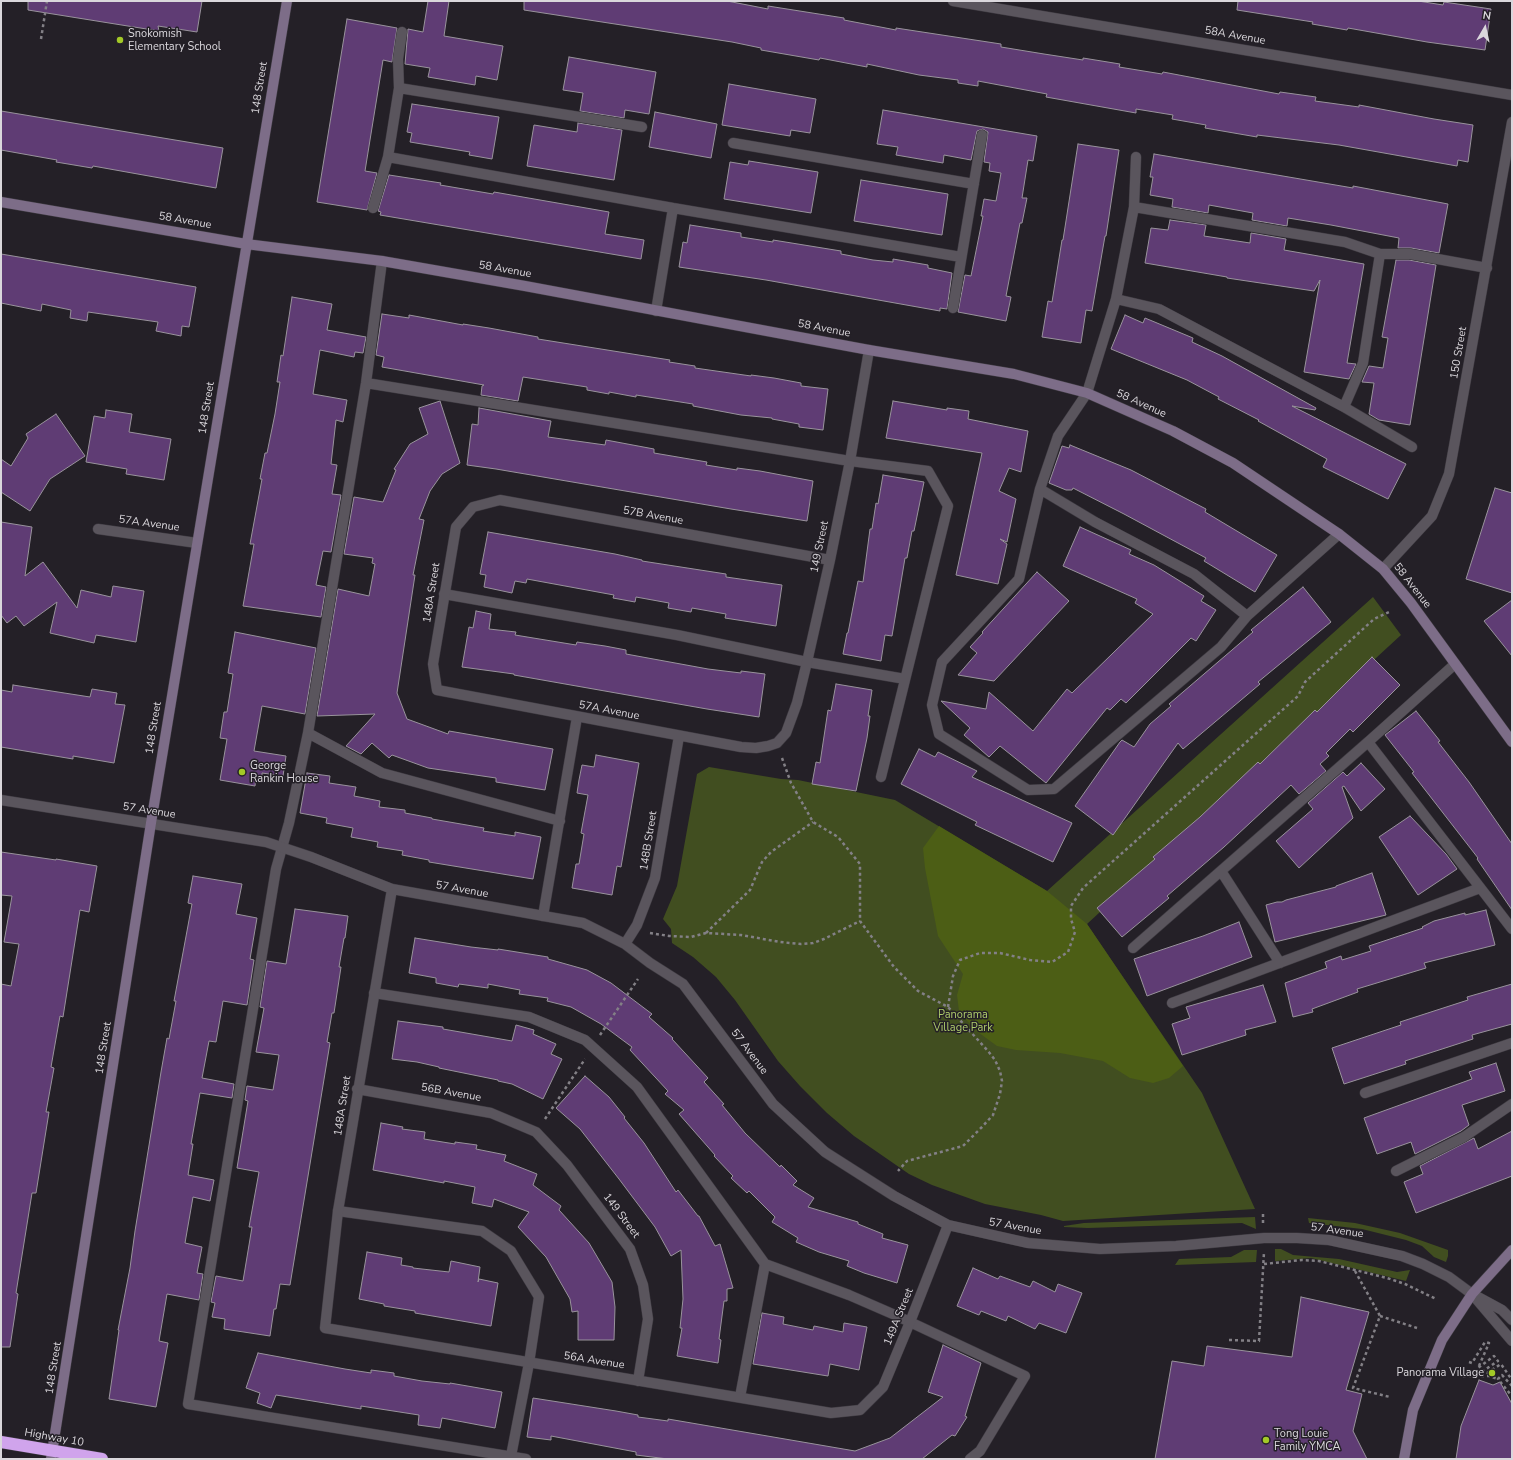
<!DOCTYPE html>
<html>
<head>
<meta charset="utf-8">
<style>
	body { margin:0 }
	#map { position:relative; width:1513px; height:1460px; overflow:hidden; background:#242027; font-family:"Nunito Sans",sans-serif }
	canvas { display:block }
	.frame { position:absolute; inset:0; border:2px solid #dad7dc; pointer-events:none }
	.north { position:absolute; left:1465px; top:8px; width:40px; height:40px; -webkit-text-stroke:3px #242027; paint-order:stroke; rotate:9deg; font-size:11px; font-weight:700; line-height:16px; text-align:center; color:#dad7dc }
	.north::after { content:''; display:block; margin:auto; width:14px; height:18px; background:#dad7dc; clip-path:polygon(50% 0,100% 100%,50% 72%,0 100%) }
</style>
</head>
<body>
<div id="map">
<canvas width="1513" height="1460"></canvas>
<div class="frame"></div>
<div class="north">N</div>
</div>
<script>
const context = document.querySelector('canvas').getContext('2d');
context.lineJoin = 'round';
function fillPath(path, color) { context.fillStyle = color; context.fill(path, 'evenodd'); }
const poly = rows => new Path2D(rows.map(r => 'M' + r).join(''));
function trace(path, color, width, dash) { context.strokeStyle = color; context.lineWidth = width; context.lineCap = dash ? 'butt' : 'round'; context.setLineDash(dash || []); context.stroke(path); }
function drawText(font, color, halo, rows, align = 'center') {
  context.font = font + ' "Nunito Sans",sans-serif'; context.lineWidth = 3; context.setLineDash([]); context.textBaseline = 'middle'; context.strokeStyle = halo; context.fillStyle = color; for (const [text, x, y, turn = 0] of rows) {
    context.save(); context.translate(x, y); context.rotate((+turn || 0) * Math.PI / 180); context.textAlign = isNaN(turn) ? turn : align; if (halo) context.strokeText(text, 0, 0); context.fillText(text, 0, 0); context.restore();
  }
}
const green = poly([
	[1373,597,1401,635,1087,924,1202,1093,1255,1209,1063,1221,1041,1215,985,1204,932,1185,909,1174,854,1136,827,1113,800,1086,778,1061,735,1000,716,977,693,957,672,943,671,929,663,919,677,886,697,774,709,767,781,779,798,780,895,800,1047,891],
	[1255,1217,1256,1229,1242,1223,1088,1228,1064,1227,1064,1226,1084,1223],
	[1308,1218,1355,1223,1400,1233,1448,1250,1448,1256,1446,1262,1434,1257,1422,1246,1406,1240,1362,1229,1309,1223],
	[1275,1249,1281,1249,1293,1255,1339,1259,1397,1272,1410,1270,1406,1281,1311,1258,1275,1261],
	[1244,1250,1257,1250,1256,1262,1175,1265,1179,1259,1231,1257]
]);
const forest = poly([
	[939,826,1047,891,1087,924,1183,1066,1169,1078,1153,1083,1130,1078,1103,1061,1060,1053,1016,1050,997,1046,975,1030,959,1011,957,995,963,974,938,936,925,868,923,848]
]);
const building = poly([
	[28,1,202,1,197,32,158,26,159,31,28,10,28,1],
	[428,1,449,1,444,36,503,46,497,80,476,76,475,85,428,77,430,68,405,64,408,29,423,32,428,1],
	[524,1,727,1,768,9,768,6,844,18,844,20,896,30,896,28,1001,44,1001,47,1044,54,1083,60,1083,58,1120,64,1119,67,1162,74,1163,72,1279,94,1280,92,1316,97,1315,101,1359,107,1359,105,1434,119,1473,125,1468,162,1458,160,1457,166,1339,145,1257,135,1257,137,1205,128,1206,125,1172,119,1173,115,1136,109,1136,113,1046,97,1047,94,978,81,978,86,958,83,958,80,919,75,867,64,867,67,820,58,819,60,761,50,761,48,732,42,524,10,524,1],
	[1238,1,1418,1,1443,5,1444,2,1491,9,1485,50,1427,42,1348,28,1347,30,1312,24,1313,22,1237,10,1238,1],
	[347,19,397,28,392,62,383,60,370,140,365,171,377,173,367,210,317,202,347,19],
	[569,57,656,72,649,114,625,110,624,118,580,111,583,93,563,90,569,57],
	[729,84,816,99,810,133,791,130,790,136,722,125,729,84],
	[412,104,499,117,492,159,469,155,470,152,410,142,412,133,407,132,412,104],
	[883,110,1037,136,1033,161,1028,160,1022,198,1027,198,1022,223,1020,223,1006,296,1011,297,1006,321,958,312,965,275,971,276,983,216,981,216,984,199,996,201,1001,173,989,171,990,163,984,162,988,132,983,129,977,131,971,160,944,155,943,163,896,155,898,147,877,144,883,110],
	[1,111,223,148,216,188,93,166,92,168,56,162,57,160,1,150,1,111],
	[655,112,717,124,711,158,649,147,655,112],
	[578,123,622,130,614,180,527,166,534,125,577,132,578,123],
	[1078,144,1119,150,1106,236,1105,236,1092,311,1086,310,1081,343,1042,337,1048,301,1052,302,1062,240,1063,240,1078,144],
	[1154,154,1353,188,1353,186,1448,204,1439,253,1411,248,1398,248,1399,238,1331,225,1288,218,1287,226,1252,220,1253,213,1209,205,1208,213,1172,207,1173,199,1150,195,1153,177,1150,177,1154,154],
	[749,161,818,172,811,213,724,199,730,162,748,165,749,161],
	[389,175,441,183,440,185,493,194,494,192,609,212,605,234,644,240,641,259,380,215,381,212,378,211,389,175],
	[861,180,948,194,942,235,854,221,861,180],
	[1170,220,1206,225,1204,236,1250,243,1251,233,1286,239,1284,250,1364,264,1347,363,1356,364,1349,379,1304,372,1320,280,1314,291,1227,278,1227,277,1145,263,1151,228,1168,230,1170,220],
	[690,225,741,233,741,237,773,242,773,240,841,251,841,254,873,260,893,262,893,259,928,265,928,268,952,273,947,309,940,308,940,311,766,280,679,267,683,242,687,243,690,225],
	[1,254,196,287,189,327,182,326,181,336,156,331,158,322,88,312,87,321,70,318,71,310,42,304,41,311,1,303,1,254],
	[1396,260,1409,260,1436,265,1410,425,1379,420,1369,414,1374,383,1362,382,1369,366,1383,368,1388,338,1382,337,1396,260],
	[292,297,332,304,327,330,366,337,363,353,355,352,354,357,320,350,313,394,347,400,343,422,336,420,331,464,337,465,332,494,341,495,331,552,323,551,316,585,326,587,321,617,243,606,254,544,250,544,262,479,260,479,265,453,267,453,275,414,280,382,277,382,281,355,283,356,292,297],
	[382,314,409,318,409,315,463,325,463,324,489,328,538,337,538,339,670,360,669,362,695,366,695,368,751,376,751,375,774,378,801,383,801,386,828,389,823,430,799,427,799,424,772,419,772,418,741,415,693,406,693,404,636,395,636,397,609,392,609,394,587,390,587,387,523,377,518,401,481,395,482,386,484,385,382,367,384,357,376,355,382,314],
	[1125,315,1143,323,1145,318,1193,338,1192,342,1222,356,1316,408,1315,410,1292,406,1406,464,1388,499,1323,467,1327,459,1258,421,1259,420,1218,399,1219,397,1187,380,1111,349,1125,315],
	[440,401,460,463,442,474,430,491,419,519,424,520,413,575,415,575,397,693,407,719,448,734,449,731,553,749,545,790,496,782,496,778,428,768,392,755,389,758,372,743,361,754,346,746,375,714,317,716,338,589,369,596,375,564,372,563,373,558,344,554,354,497,383,502,396,470,394,469,410,444,428,434,419,408,440,401],
	[893,401,947,410,947,408,969,411,968,419,1028,431,1021,472,1009,468,999,491,1016,499,1007,542,1000,539,1007,544,998,584,956,575,982,453,886,438,893,401],
	[479,408,551,421,548,437,605,445,606,440,654,449,654,453,707,462,706,465,737,470,737,468,760,471,813,481,807,521,731,509,496,469,467,465,472,424,478,425,479,408],
	[106,410,132,414,129,432,171,439,164,480,126,474,127,469,86,462,94,416,105,418,106,410],
	[56,414,85,456,50,479,30,511,1,492,1,459,11,466,28,438,26,434,56,414],
	[1070,445,1131,470,1206,509,1205,512,1277,555,1255,592,1204,561,1206,558,1124,514,1073,488,1072,490,1066,490,1049,483,1062,446,1069,448,1070,445],
	[883,475,924,482,914,531,912,531,907,558,905,558,892,636,885,635,881,661,843,654,847,633,848,633,858,581,863,582,870,529,872,529,876,503,878,504,883,475],
	[1495,488,1512,493,1512,593,1466,579,1495,488],
	[1,522,32,527,25,576,43,562,77,608,81,590,111,597,113,586,144,591,136,642,96,635,94,643,50,633,57,602,24,626,16,616,7,623,1,615,1,522],
	[1080,527,1131,550,1129,554,1154,565,1204,596,1201,601,1216,610,1196,641,1191,638,1126,703,1121,699,1110,710,1107,708,1046,783,1000,746,989,757,964,735,970,728,941,701,986,709,989,692,1033,731,1067,689,1072,693,1153,614,1135,603,1137,599,1063,566,1080,527],
	[488,532,615,554,642,560,642,561,726,574,726,577,782,585,776,626,725,618,726,614,692,608,691,612,668,608,669,603,636,597,635,602,613,598,614,595,527,579,526,583,515,581,512,593,484,587,486,575,480,574,488,532],
	[1037,572,1069,601,994,681,958,675,977,653,970,647,983,633,982,632,1037,572],
	[1303,587,1331,622,1258,682,1260,684,1183,749,1178,743,1113,835,1075,806,1120,742,1122,740,1134,747,1150,724,1171,706,1169,704,1253,632,1251,630,1303,587],
	[1512,600,1512,656,1484,621,1512,600],
	[476,611,491,614,489,629,516,632,515,635,576,645,577,642,605,646,626,650,626,654,708,669,741,673,741,671,765,674,759,717,707,709,514,675,514,674,462,667,469,627,473,628,476,611],
	[235,632,316,648,305,714,262,706,254,751,286,756,283,776,262,773,262,777,256,776,255,786,220,780,227,739,220,738,224,712,227,712,233,674,228,673,235,632],
	[1372,657,1400,685,1353,732,1350,729,1326,753,1329,756,1320,764,1326,771,1299,794,1291,785,1224,847,1167,896,1169,898,1122,937,1097,908,1155,859,1153,857,1200,817,1258,762,1260,764,1315,710,1317,712,1372,657],
	[836,684,872,690,868,716,870,716,867,738,856,791,812,784,816,762,820,763,828,710,831,711,836,684],
	[13,685,90,697,92,689,117,693,115,704,125,705,114,763,73,756,73,759,1,747,1,690,12,692,13,685],
	[1416,711,1440,741,1438,742,1469,782,1512,844,1512,910,1477,859,1478,858,1412,773,1414,772,1385,735,1416,711],
	[919,749,935,757,938,752,977,771,972,777,1072,823,1053,862,975,825,977,822,901,784,919,749],
	[596,755,639,763,621,867,617,866,612,895,572,888,576,864,579,864,584,834,581,833,588,795,577,793,579,780,582,765,594,767,596,755],
	[1361,763,1385,789,1361,811,1344,786,1342,787,1353,818,1299,868,1276,841,1313,809,1308,803,1343,772,1347,776,1361,763],
	[307,773,330,776,329,783,356,787,354,796,380,801,379,807,405,810,405,813,432,818,432,819,484,828,483,831,515,836,515,832,541,837,533,879,429,862,429,860,402,855,403,851,377,847,378,842,351,837,353,828,326,823,327,818,300,813,307,773],
	[1410,816,1446,854,1457,869,1418,895,1379,837,1410,816],
	[1,852,56,860,56,859,97,866,89,912,80,910,63,1017,60,1016,51,1067,54,1068,46,1112,49,1112,36,1193,32,1193,16,1293,18,1294,10,1347,1,1347,1,984,11,986,19,944,4,942,12,896,1,895,1,852],
	[1372,873,1386,915,1275,942,1266,905,1277,902,1282,902,1286,900,1336,887,1336,886,1372,873],
	[193,876,242,884,236,914,257,918,250,959,254,960,247,1005,223,1001,216,1042,209,1041,202,1078,234,1084,232,1098,200,1093,191,1144,193,1144,188,1175,214,1180,210,1201,193,1197,185,1243,202,1247,197,1273,203,1274,199,1300,167,1294,159,1341,168,1343,156,1407,109,1399,119,1330,118,1330,130,1268,135,1231,161,1072,167,1038,169,1039,176,1001,174,1001,192,904,188,903,193,876],
	[295,909,348,916,345,938,344,938,339,967,341,967,334,1013,332,1013,327,1042,330,1043,290,1285,280,1284,276,1309,274,1309,270,1336,224,1329,225,1319,212,1317,215,1303,211,1302,216,1276,243,1281,252,1227,249,1227,259,1172,237,1168,248,1101,245,1100,247,1086,273,1090,279,1055,256,1052,264,1008,260,1007,267,961,286,964,295,909],
	[1486,910,1495,945,1424,963,1426,968,1357,989,1358,992,1312,1009,1313,1012,1293,1017,1285,983,1327,968,1325,962,1341,956,1342,960,1371,951,1369,946,1423,928,1422,927,1434,921,1465,913,1465,915,1486,910],
	[1239,922,1252,957,1147,996,1134,959,1203,936,1239,922],
	[415,938,471,947,498,950,498,949,548,957,548,959,587,970,611,983,652,1014,649,1017,673,1038,672,1039,708,1078,704,1082,724,1104,722,1105,745,1133,780,1167,781,1165,797,1181,793,1185,814,1198,808,1207,858,1222,858,1224,883,1234,882,1238,908,1245,897,1283,864,1273,847,1266,849,1261,819,1252,796,1242,798,1238,772,1222,775,1217,749,1191,747,1193,731,1178,733,1176,714,1156,715,1155,679,1114,684,1110,665,1094,668,1091,630,1050,632,1047,601,1024,571,1007,547,1001,548,998,519,994,520,990,488,984,488,988,459,984,458,987,436,983,436,978,409,973,415,938],
	[1512,984,1512,1024,1472,1035,1473,1039,1405,1061,1406,1064,1344,1084,1332,1048,1401,1025,1400,1022,1468,1000,1467,997,1512,984],
	[1263,985,1276,1022,1245,1030,1246,1035,1182,1055,1172,1024,1190,1018,1186,1007,1263,985],
	[398,1021,443,1027,443,1029,512,1041,516,1025,534,1030,533,1034,556,1044,551,1054,562,1059,543,1099,512,1084,498,1081,498,1080,439,1068,439,1067,417,1062,392,1059,398,1021],
	[1496,1063,1505,1091,1462,1105,1469,1125,1461,1131,1415,1154,1411,1142,1377,1154,1364,1118,1472,1079,1469,1072,1496,1063],
	[585,1076,609,1097,625,1117,624,1118,644,1143,676,1192,678,1190,698,1216,699,1216,715,1246,720,1244,733,1288,727,1289,727,1301,724,1301,719,1339,721,1340,718,1363,677,1356,682,1328,680,1328,683,1299,681,1250,671,1256,655,1227,619,1179,580,1129,556,1108,585,1076],
	[381,1123,403,1127,402,1129,425,1132,424,1139,455,1144,455,1142,477,1145,476,1149,506,1155,504,1161,537,1174,533,1185,561,1206,559,1210,589,1243,612,1282,615,1307,614,1340,578,1340,578,1311,572,1312,570,1299,546,1257,518,1227,529,1212,494,1199,492,1207,472,1203,475,1187,444,1181,444,1183,373,1170,381,1123],
	[1512,1131,1512,1176,1416,1213,1404,1182,1423,1174,1420,1166,1474,1138,1478,1149,1512,1131],
	[367,1252,402,1258,401,1265,413,1267,413,1268,449,1272,451,1261,480,1267,478,1282,479,1279,498,1283,491,1326,415,1313,415,1311,384,1306,384,1304,359,1299,367,1252],
	[973,1268,998,1279,1000,1276,1030,1287,1033,1281,1055,1292,1058,1284,1082,1293,1066,1333,1039,1323,1035,1329,1008,1316,1006,1321,981,1311,979,1315,957,1306,973,1268],
	[1301,1297,1369,1312,1346,1390,1362,1394,1353,1431,1367,1459,1155,1459,1172,1361,1204,1366,1207,1346,1292,1357,1301,1297],
	[762,1313,784,1317,783,1324,813,1330,814,1326,843,1332,844,1323,867,1327,859,1370,830,1364,828,1376,753,1364,762,1313],
	[943,1345,981,1363,965,1416,967,1417,955,1436,952,1435,922,1459,668,1459,636,1455,636,1452,551,1436,551,1440,527,1437,533,1398,616,1411,638,1415,638,1417,668,1421,668,1419,855,1451,890,1438,943,1397,928,1392,943,1345],
	[258,1353,345,1369,371,1373,371,1370,394,1373,394,1376,422,1381,450,1384,450,1383,502,1392,495,1428,442,1418,440,1428,418,1425,419,1415,361,1406,361,1409,276,1395,271,1408,257,1403,260,1393,246,1388,258,1353],
	[1479,1380,1493,1385,1500,1382,1512,1404,1512,1459,1456,1459,1461,1426,1479,1380]
]);
const path = poly([
	[41,39,47,1],
	[782,758,791,783,813,822,838,837,860,864,860,921,894,967,918,991,948,1007,988,1051,995,1060,1000,1071,1002,1081,1000,1094,993,1115,982,1127,963,1146,907,1161,898,1171],
	[650,933,669,936,691,937,706,933,741,935,780,942,801,944,813,943,824,939,860,921],
	[706,933,750,890,762,862,771,852,813,822],
	[948,1007,953,976,960,960,980,953,1000,953,1030,960,1052,962,1068,952,1075,932,1071,919,1071,906,1083,888,1298,696,1305,682,1374,619,1391,611],
	[600,1035,638,979],
	[545,1119,585,1059],
	[1263,1214,1263,1224],
	[1264,1264,1302,1260,1319,1261,1387,1278,1405,1284,1436,1299],
	[1355,1271,1380,1316,1353,1388,1390,1397],
	[1380,1316,1417,1328],
	[1229,1340,1259,1341,1264,1252],
	[1469,1362,1472,1363,1485,1342,1489,1343,1478,1368,1494,1356,1498,1361,1483,1371,1487,1373,1501,1364,1512,1380],
	[1463,1376,1489,1376,1498,1379],
	[1512,1386,1502,1375,1498,1379,1511,1395,1512,1395]
]);
const lane = poly([
	[399,88,642,127],
	[733,143,974,184],
	[388,157,673,208,656,311],
	[1136,157,1134,207,1116,299,1087,393,1058,436,1040,489,1095,522,1194,574,1247,616],
	[1134,207,1345,242,1380,254,1410,254,1487,268],
	[373,208,388,157,399,88,398,59,402,32],
	[673,208,961,257],
	[382,261,366,383,308,733,289,823,276,869,188,1404,526,1459],
	[1116,299,1159,309,1344,407,1412,447],
	[953,308,982,135],
	[366,383,850,461,928,471,948,506,881,777],
	[1344,407,1363,363,1380,254],
	[1040,489,1019,579,942,662,932,705,939,734,1028,790,1054,789,1221,647,1247,616,1339,534],
	[444,594,677,635,807,662,905,679],
	[1455,664,1368,742,1512,929],
	[308,733,382,773,560,821],
	[1221,871,1280,963],
	[543,916,577,717],
	[1133,948,1368,742],
	[374,993,529,1017,585,1040,637,1087,765,1264,740,1397],
	[1172,1003,1480,888],
	[1365,1093,1512,1043],
	[1396,1171,1464,1137,1512,1104],
	[338,1211,482,1231,511,1251,539,1297,529,1363,511,1456],
	[765,1264,849,1295,895,1315,1025,1376,980,1451,970,1459],
	[1472,1294,1512,1341],
	[1478,1297,1502,1310,1512,1320]
]);
const street = poly([
	[953,1,1512,95],
	[98,529,197,543],
	[830,560,500,500,473,507,456,527,433,664,437,690,741,747,756,748,768,746,777,743,786,733,797,703,807,662,830,560,850,461,869,350],
	[1383,569,1432,516,1449,474,1512,122],
	[1,800,266,842,311,857,392,889,583,923,625,944,650,963,683,984,773,1104,825,1152,894,1196,948,1225,1028,1243,1100,1249,1176,1246,1264,1238,1297,1238,1329,1240,1402,1256,1423,1264,1449,1277,1472,1294],
	[392,889,338,1211,325,1328,831,1413,860,1410,883,1387,910,1322,948,1225],
	[625,944,637,925,655,878,679,736],
	[357,1089,491,1113,536,1132,567,1165,630,1249,643,1285,648,1319,638,1381]
]);
const secondary = poly([
	[1,202,246,244,382,261,525,286,869,350,1014,374,1087,393,1173,431,1233,463,1339,534,1383,569,1411,603,1512,742],
	[51,1459,151,823,287,1],
	[1404,1459,1413,1410,1442,1340,1472,1294,1512,1250]
]);
const highway = poly([
	[1,1442,102,1459]
]);
const markers = [
	[120,40,4,"#a3c927"],
	[242,772,4,"#a3c927"],
	[1492,1373,4,"#a3c927"],
	[1266,1440,4,"#a3c927"]
];
const poiNames = [
	["Snokomish",128,34],
	["Elementary School",128,47],
	["George",250,766],
	["Rankin House",250,779],
	["Panorama Village",1484,1373,"right"],
	["Tong Louie",1274,1434],
	["Family YMCA",1274,1447]
];
const streetNames = [
	["58A Avenue",1235,36,10],
	["148 Street",260,88,-81],
	["58 Avenue",185,221,10],
	["58 Avenue",505,270,10],
	["58 Avenue",824,329,11],
	["150 Street",1459,353,-80],
	["58 Avenue",1141,404,24],
	["148 Street",207,408,-81],
	["57B Avenue",653,516,10],
	["57A Avenue",149,524,8],
	["149 Street",820,547,-78],
	["58 Avenue",1412,586,52],
	["148A Street",432,593,-81],
	["57A Avenue",609,711,11],
	["148 Street",154,728,-81],
	["57 Avenue",149,811,9],
	["148B Street",649,841,-81],
	["57 Avenue",462,890,10],
	["148 Street",104,1048,-81],
	["57 Avenue",749,1052,53],
	["56B Avenue",451,1093,10],
	["148A Street",343,1106,-81],
	["149 Street",621,1216,53],
	["57 Avenue",1015,1227,10],
	["57 Avenue",1337,1231,8],
	["149A Street",899,1317,-68],
	["56A Avenue",594,1361,9],
	["148 Street",54,1368,-81],
	["Highway 10",54,1438,10]
];
const parkNames = [
	["Panorama",963,1015],
	["Village Park",963,1028]
];
fillPath(green, '#414e20');
fillPath(forest, '#4c5e15');
fillPath(building, '#5f3c74');
trace(building, '#99939c', 1);
trace(lane, '#3e3a41', 11);
trace(street, '#3e3a41', 11);
trace(secondary, '#3e3a41', 11);
trace(highway, '#3e3a41', 13);
trace(path, '#838086', 2.5, [3, 3]);
trace(lane, '#5a555d', 10);
trace(street, '#5a555d', 10);
trace(secondary, '#7d6d88', 10);
trace(highway, '#d0a4ec', 12);
for (const [x, y, r, color] of markers) { const dot = new Path2D(); dot.arc(x, y, r, 0, 2 * Math.PI); context.fillStyle = color; context.fill(dot); trace(dot, '#242027', 1.5); }
drawText('11px', '#dad7dc', '#242027', poiNames, 'left');
drawText('11px', '#dad7dc', '#242027', streetNames);
drawText('11px', '#aecb6a', '#242027', parkNames);
</script>
</body>
</html>
